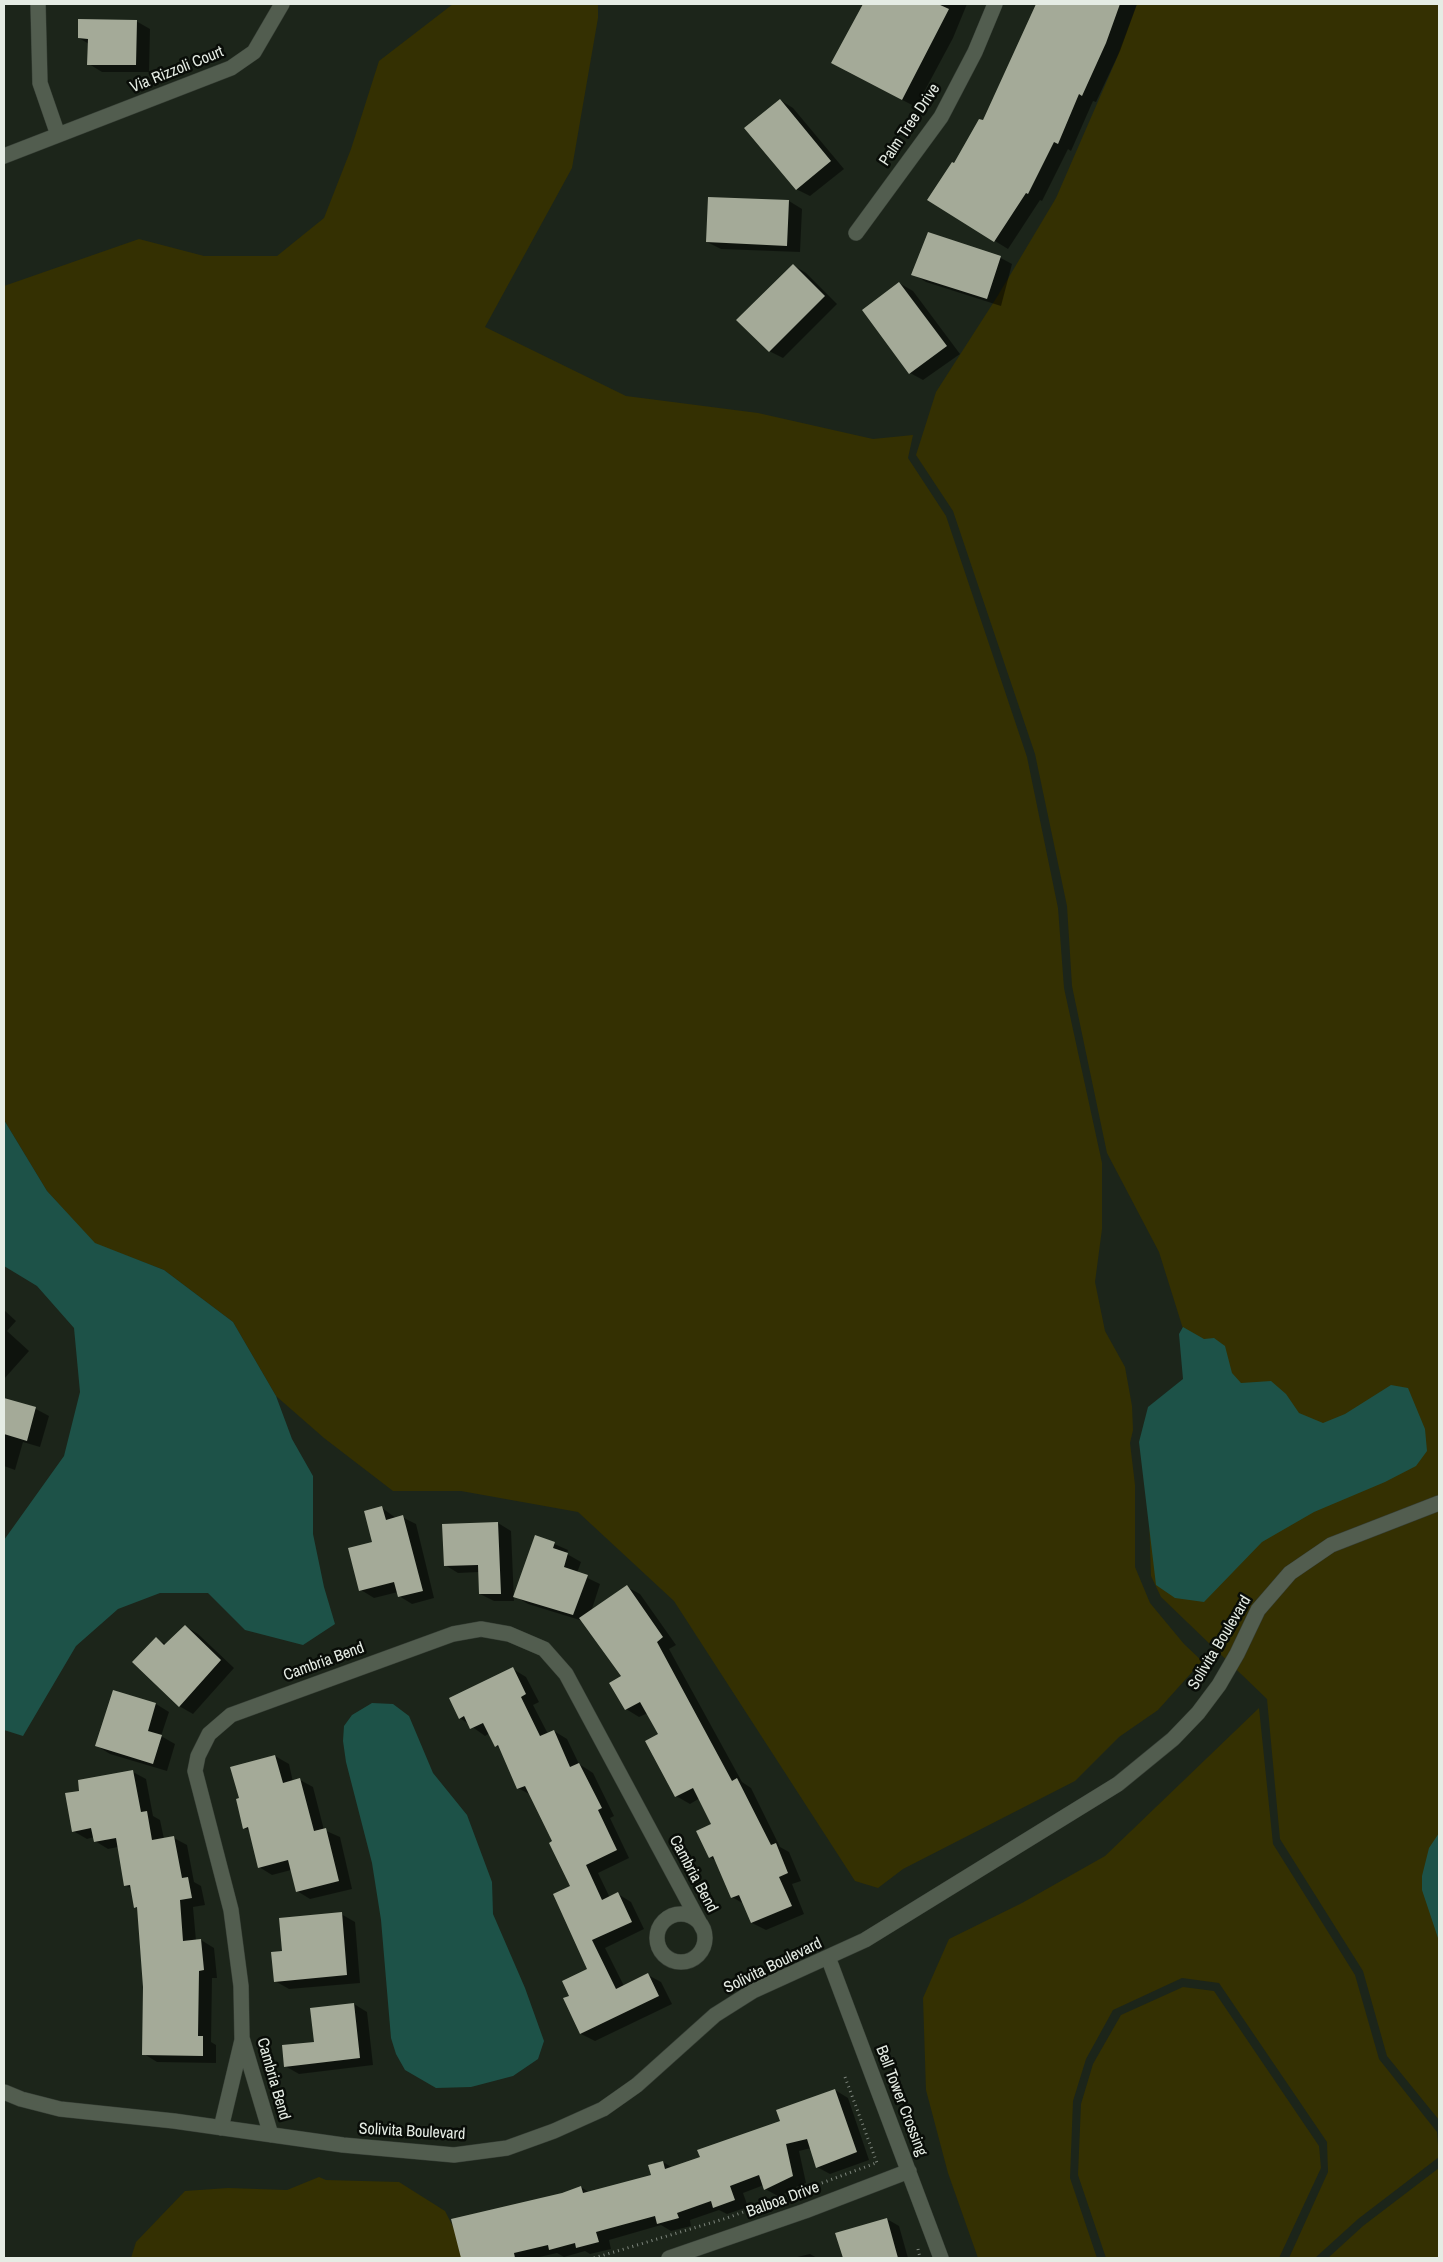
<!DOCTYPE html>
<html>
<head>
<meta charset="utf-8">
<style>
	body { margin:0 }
	#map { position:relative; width:1443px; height:2262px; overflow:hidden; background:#1c251a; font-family:"Archivo Narrow",sans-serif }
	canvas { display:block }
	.frame { position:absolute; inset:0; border:5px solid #e5ece4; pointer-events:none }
</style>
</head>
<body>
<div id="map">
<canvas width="1443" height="2262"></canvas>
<div class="frame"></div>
</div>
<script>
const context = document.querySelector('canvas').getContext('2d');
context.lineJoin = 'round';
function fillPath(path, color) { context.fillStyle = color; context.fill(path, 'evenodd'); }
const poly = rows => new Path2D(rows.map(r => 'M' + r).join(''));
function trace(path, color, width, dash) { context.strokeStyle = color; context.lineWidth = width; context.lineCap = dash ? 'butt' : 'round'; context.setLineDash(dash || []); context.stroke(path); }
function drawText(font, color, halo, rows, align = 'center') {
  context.font = font + ' "Archivo Narrow",sans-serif'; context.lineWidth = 5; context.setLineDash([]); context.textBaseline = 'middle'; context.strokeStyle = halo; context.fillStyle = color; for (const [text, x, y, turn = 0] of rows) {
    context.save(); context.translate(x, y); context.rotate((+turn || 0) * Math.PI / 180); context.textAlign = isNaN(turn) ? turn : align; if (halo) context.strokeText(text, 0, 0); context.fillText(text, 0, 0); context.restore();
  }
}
const green = poly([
	[453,4,598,4,598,18,572,168,485,327,626,396,758,413,873,439,913,435,908,458,946,516,1027,757,1058,908,1064,988,1102,1163,1102,1229,1095,1282,1105,1331,1125,1367,1132,1406,1133,1430,1130,1443,1135,1485,1135,1567,1150,1603,1184,1644,1202,1661,1158,1710,1119,1737,1075,1781,903,1869,878,1888,855,1881,674,1601,578,1512,461,1491,393,1491,324,1438,276,1396,233,1322,164,1270,95,1244,47,1191,4,1120,4,286,139,239,204,256,277,256,324,218,351,149,379,61],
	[1137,4,1439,4,1439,2120,1387,2056,1363,1971,1280,1839,1267,1699,1161,1597,1151,1576,1147,1456,1200,1383,1159,1252,1107,1153,1072,986,1067,906,1035,754,953,511,916,455,936,392,997,297,1056,198,1116,60],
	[1259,1708,1273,1844,1355,1975,1379,2059,1437,2132,1439,2157,1358,2219,1315,2258,1289,2258,1328,2172,1327,2142,1219,1983,1182,1978,1113,2010,1086,2059,1073,2101,1070,2178,1097,2258,978,2258,948,2173,926,2090,923,1998,949,1939,1022,1903,1105,1856],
	[1183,1987,1214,1991,1319,2146,1321,2168,1279,2258,1106,2258,1078,2175,1081,2104,1093,2064,1121,2015],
	[1439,2168,1439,2258,1328,2258,1363,2226],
	[319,2177,326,2180,399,2182,445,2211,469,2258,131,2258,136,2242,185,2191,228,2188,287,2190]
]);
const water = poly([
	[4,1120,47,1191,95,1243,164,1270,233,1322,276,1396,292,1439,313,1476,313,1534,324,1587,335,1624,303,1645,245,1630,208,1593,160,1593,118,1609,76,1646,23,1736,4,1730,4,1540,64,1456,80,1392,74,1328,37,1286,4,1266],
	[1183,1327,1204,1339,1214,1338,1225,1346,1232,1373,1241,1383,1271,1381,1286,1394,1299,1413,1323,1423,1345,1414,1391,1385,1408,1388,1425,1429,1427,1451,1416,1466,1385,1482,1314,1512,1262,1542,1204,1602,1175,1598,1156,1585,1139,1442,1148,1407,1183,1379,1179,1334],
	[372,1703,393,1704,409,1716,433,1773,467,1815,492,1882,493,1914,525,1988,544,2041,538,2059,513,2076,471,2087,436,2088,405,2070,396,2054,391,2038,381,1920,372,1863,346,1762,343,1741,344,1726,352,1715],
	[1439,1833,1439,1941,1422,1890,1422,1876,1429,1848]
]);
const shadow = poly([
	[865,4,967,4,953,38,916,107,846,71,855,25],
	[1037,4,1137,4,1120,51,1096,102,1093,101,1071,151,1068,149,1042,201,1040,200,1008,249,928,200,983,122],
	[136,21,150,29,149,72,102,72,89,64,89,44,79,38],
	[780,100,793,108,844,169,810,196,796,189],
	[789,201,802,209,800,252,721,249,707,242],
	[999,257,1012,264,1001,306,926,282,913,274],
	[793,265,806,273,837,304,783,358,769,351],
	[899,283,913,291,960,354,923,380,910,373],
	[4,1310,16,1321,7,1331,29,1351,4,1379],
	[4,1399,36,1409,49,1416,40,1447,23,1442,15,1470,4,1466],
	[382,1508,396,1518,402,1517,416,1524,434,1598,412,1604,399,1596,398,1592,374,1598,361,1590],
	[498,1523,511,1531,514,1601,494,1601,480,1594,479,1572,458,1573,445,1565],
	[536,1536,568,1550,567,1554,581,1562,577,1573,600,1584,591,1612,627,1587,640,1594,676,1645,669,1649,742,1782,751,1788,780,1847,789,1852,801,1881,792,1884,804,1914,766,1930,752,1923,744,1904,732,1897,716,1861,710,1857,713,1824,700,1798,690,1804,676,1796,660,1735,648,1713,639,1717,626,1709,623,1676,583,1621,528,1604,515,1596],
	[185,1626,198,1634,234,1668,193,1714,179,1706,156,1639,167,1645],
	[513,1669,526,1677,539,1702,533,1705,548,1734,554,1731,567,1739,579,1764,593,1773,614,1816,610,1818,629,1858,598,1873,610,1898,618,1894,631,1902,644,1929,605,1948,624,1986,648,1975,661,1982,672,2004,595,2041,581,2034,564,1999,570,1996,589,1969,571,1887,554,1842,531,1795,518,1788,502,1749,496,1746,490,1733,485,1736,460,1718],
	[114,1692,156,1704,169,1712,161,1736,175,1744,167,1771,110,1754,97,1746],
	[275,1756,289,1764,293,1782,300,1780,313,1787,324,1830,340,1837,352,1889,310,1899,297,1891,291,1870,272,1875,259,1867,250,1831,244,1828,240,1799],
	[133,1772,146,1779,153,1816,160,1820,164,1839,174,1838,187,1845,194,1882,201,1886,205,1905,193,1907,196,1941,201,1940,214,1948,217,1978,212,1978,211,2042,216,2045,216,2063,157,2062,144,2054,144,1986,138,1908,136,1907,132,1889,125,1885,118,1847,108,1849,95,1841,94,1837,87,1839,73,1831,81,1792],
	[341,1914,355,1922,360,1983,289,1989,275,1981,283,1952],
	[354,2004,367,2012,373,2065,299,2074,285,2066,315,2043],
	[835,2090,848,2098,869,2160,830,2174,817,2167,811,2148,799,2151,806,2183,796,2187,797,2189,778,2196,765,2189,764,2185,743,2193,748,2207,727,2214,719,2210,690,2220,691,2226,671,2231,661,2225,609,2240,611,2249,590,2254,585,2251,564,2257,557,2253,535,2258,462,2258,453,2220,562,2194,581,2187,590,2193,652,2176,663,2162,673,2168,701,2158,782,2121],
	[887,2219,899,2226,908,2258,844,2258,837,2234],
	[810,2254,817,2258,793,2258]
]);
const building = poly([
	[863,4,938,4,949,9,902,100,831,63],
	[1036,4,1120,4,1106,43,1082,96,1079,94,1058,144,1054,142,1028,194,1026,193,994,242,927,200,952,162,954,163,979,119,983,120],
	[78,19,137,20,136,65,87,65,88,39,78,38],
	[780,99,831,161,796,190,744,128],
	[708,197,789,200,787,246,706,242],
	[928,232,1001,256,987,299,911,275],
	[793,264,825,296,769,352,736,320],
	[899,282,947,346,909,374,862,310],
	[4,1398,36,1407,27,1441,4,1434],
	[382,1506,386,1520,403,1515,423,1591,398,1597,394,1582,359,1591,348,1548,372,1542,364,1511],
	[498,1522,501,1594,479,1594,478,1565,444,1566,442,1524],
	[535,1535,555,1542,553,1548,568,1553,564,1567,588,1575,573,1615,513,1597],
	[627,1585,663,1637,657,1642,732,1781,737,1778,771,1845,776,1843,788,1873,779,1877,792,1906,751,1923,739,1895,731,1898,713,1856,709,1858,696,1831,711,1824,693,1788,675,1797,645,1741,658,1734,640,1702,625,1710,609,1683,621,1676,579,1618],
	[185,1625,221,1660,179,1707,132,1662,156,1637,164,1645],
	[513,1667,526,1694,521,1697,540,1736,554,1730,570,1767,579,1763,602,1808,598,1810,617,1850,586,1865,602,1900,618,1892,632,1922,592,1940,616,1989,648,1973,659,1996,580,2034,563,1998,569,1996,562,1981,587,1969,553,1894,570,1886,549,1843,552,1841,525,1786,517,1789,498,1745,495,1747,483,1723,470,1729,464,1716,459,1719,449,1698],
	[113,1690,156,1703,148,1731,162,1735,153,1764,95,1746],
	[275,1755,283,1783,300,1778,314,1831,326,1828,339,1881,296,1892,288,1860,258,1868,248,1827,243,1829,236,1799,239,1798,230,1767],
	[133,1770,141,1812,147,1811,152,1840,174,1836,182,1878,188,1877,192,1898,180,1900,183,1941,201,1939,204,1970,199,1971,198,2036,203,2036,203,2056,142,2055,143,1987,137,1907,134,1908,130,1885,124,1886,116,1838,94,1842,91,1828,72,1832,65,1793,79,1791,78,1780],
	[342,1912,347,1975,274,1982,271,1952,282,1951,279,1918],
	[354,2003,360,2058,284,2067,282,2045,314,2042,310,2008],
	[835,2089,857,2152,816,2168,807,2139,786,2144,793,2176,764,2190,759,2175,730,2186,735,2200,713,2208,711,2201,677,2213,679,2218,657,2224,655,2216,596,2232,599,2242,576,2248,575,2243,549,2250,548,2245,514,2253,515,2258,461,2258,451,2219,562,2193,581,2186,583,2193,651,2175,648,2165,663,2161,665,2169,700,2157,697,2150,780,2121,776,2110],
	[887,2218,898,2258,843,2258,835,2233]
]);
const path = poly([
	[845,2077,877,2163],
	[918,2249,920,2258],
	[594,2258,727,2218,876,2163]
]);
const street = poly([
	[38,4,40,83,58,135],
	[4,156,231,68,254,52,282,4],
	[856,233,941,117,975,52,995,4],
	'657 1938a24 24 0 1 1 48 0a24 24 0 1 1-48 0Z',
	[828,1957,941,2258],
	[4,2092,21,2099,60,2109,174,2121,343,2145,454,2155,507,2148,554,2131,603,2109,637,2085,715,2015,753,1991,865,1940,1118,1784,1173,1739,1198,1713,1219,1685,1237,1654,1258,1610,1290,1573,1331,1545,1439,1503],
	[221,2128,242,2040],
	[271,2135,242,2038,241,1986,231,1910,195,1771,198,1756,209,1734,231,1715,453,1634,481,1629,509,1634,544,1649,566,1674,703,1929],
	[669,2258,805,2211,909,2171]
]);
const streetNames = [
	["Via Rizzoli Court",177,70,-22],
	["Palm Tree Drive",910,125,-56],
	["Solivita Boulevard",1220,1643,-59],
	["Cambria Bend",324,1662,-20],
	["Cambria Bend",693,1874,62],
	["Solivita Boulevard",773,1966,-26],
	["Cambria Bend",273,2079,74],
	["Bell Tower Crossing",901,2101,69],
	["Solivita Boulevard",412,2132,3],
	["Balboa Drive",783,2200,-20]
];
fillPath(green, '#343002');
fillPath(water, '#1d5248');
fillPath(shadow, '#0007');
fillPath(building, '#a4aa98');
trace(street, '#373f36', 16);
trace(path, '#7e867d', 3, [1, 4]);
trace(street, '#525d4f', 15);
drawText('16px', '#e5ece4', '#090d08', streetNames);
</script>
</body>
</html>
